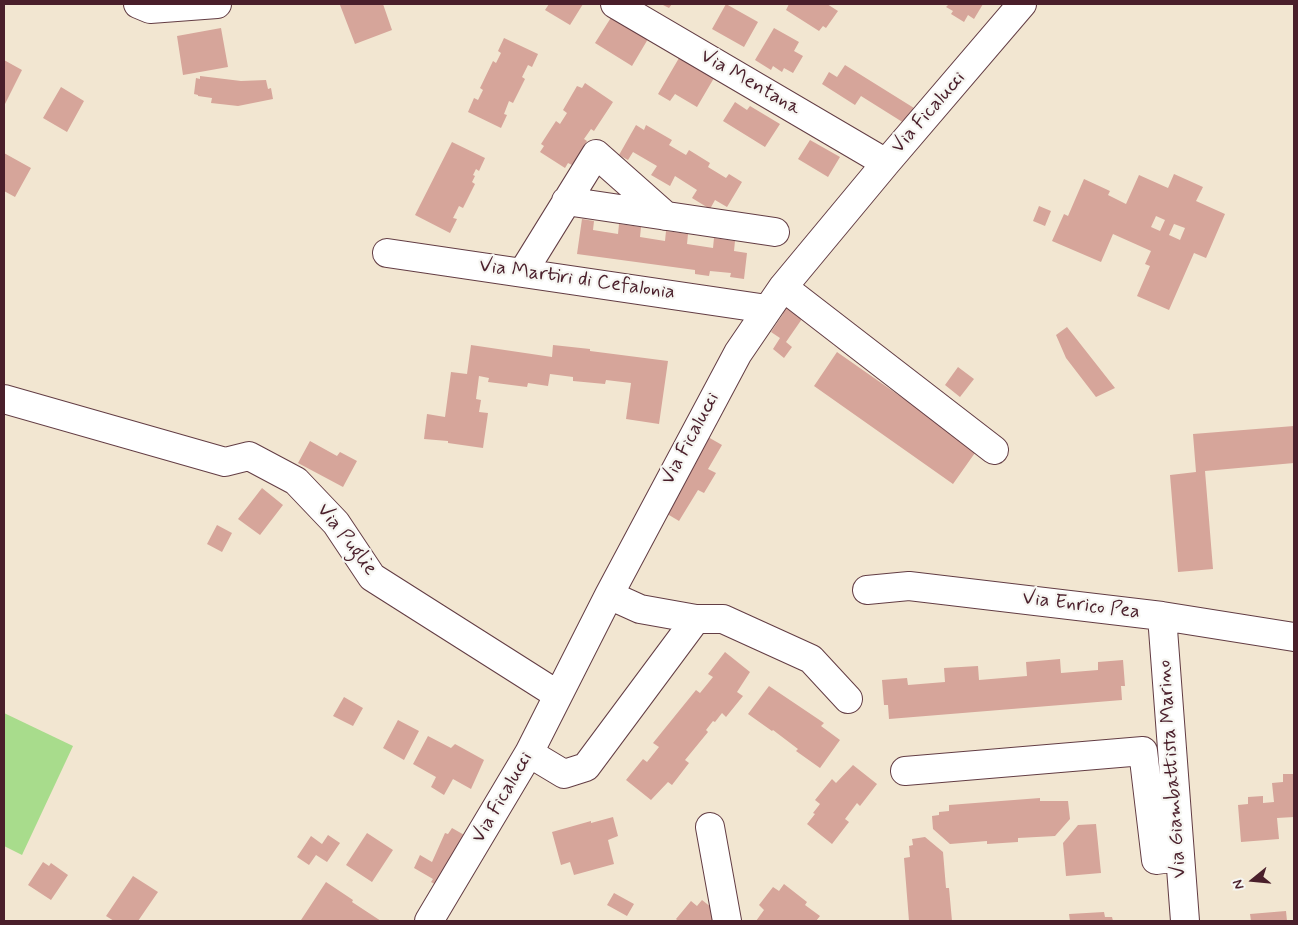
<!DOCTYPE html>
<html>
<head>
<meta charset="utf-8">
<style>
	body { margin:0 }
	#map { position:relative; width:1298px; height:925px; overflow:hidden; background:#f2e6d1; font-family:Mynerve,sans-serif }
	canvas { display:block }
	.frame { position:absolute; inset:0; border:5px solid #4a1f2b; pointer-events:none }
	.north { position:absolute; left:1228px; top:855px; width:50px; height:50px; -webkit-text-stroke:4px #f6f6f2; paint-order:stroke; rotate:253deg; font-size:14px; font-weight:700; line-height:20px; text-align:center; color:#4a1f2b }
	.north::after { content:''; display:block; margin:auto; width:18px; height:22px; background:#4a1f2b; clip-path:polygon(50% 0,100% 100%,50% 72%,0 100%) }
</style>
</head>
<body>
<div id="map">
<canvas width="1298" height="925"></canvas>
<div class="frame"></div>
<div class="north">N</div>
</div>
<script>
const context = document.querySelector('canvas').getContext('2d');
context.lineJoin = 'round';
function fillPath(path, color) { context.fillStyle = color; context.fill(path, 'evenodd'); }
const poly = rows => new Path2D(rows.map(r => 'M' + r).join(''));
function trace(path, color, width, dash) { context.strokeStyle = color; context.lineWidth = width; context.lineCap = dash ? 'butt' : 'round'; context.setLineDash(dash || []); context.stroke(path); }
function drawText(font, color, halo, rows, align = 'center') {
  context.font = font + ' Mynerve,sans-serif'; context.lineWidth = 4.5; context.setLineDash([]); context.textBaseline = 'middle'; context.strokeStyle = halo; context.fillStyle = color; for (const [text, x, y, turn = 0] of rows) {
    context.save(); context.translate(x, y); context.rotate((+turn || 0) * Math.PI / 180); context.textAlign = isNaN(turn) ? turn : align; if (halo) context.strokeText(text, 0, 0); context.fillText(text, 0, 0); context.restore();
  }
}
const green = poly([
	[4,713,73,746,22,855,4,846]
]);
const building = poly([
	[343,4,383,4,392,30,355,44,340,5],
	[549,4,583,4,570,25,545,10],
	[661,4,672,4,669,8],
	[726,4,758,22,744,47,712,29],
	[789,4,820,4,822,5,827,4,838,11,826,28,823,26,819,31,786,10],
	[949,4,983,4,974,19,968,15,964,22,951,14,953,11,946,7],
	[612,16,648,39,632,66,595,43],
	[221,28,228,67,183,75,177,36],
	[774,28,799,42,794,51,803,56,793,73,784,68,782,72,773,66,771,70,755,60],
	[504,38,538,54,532,67,528,65,522,77,525,79,513,103,509,101,504,114,507,115,501,128,468,112,474,98,478,100,483,90,480,88,493,61,496,63,501,53,498,51],
	[679,58,714,78,697,107,675,94,670,101,658,94],
	[4,60,22,70,4,106],
	[845,65,914,108,904,123,861,96,855,105,822,84,829,72,837,77],
	[200,76,241,81,266,80,268,89,271,88,273,99,238,106,211,103,212,98,198,96,198,95,194,94,196,78,200,79],
	[585,83,613,102,594,131,591,129,584,139,587,141,572,165,568,163,565,168,540,152,544,146,541,144,556,121,560,124,567,113,563,110,577,86,582,88],
	[61,87,84,101,67,132,43,118],
	[735,102,747,110,750,106,780,124,765,147,723,121],
	[636,125,644,130,646,125,672,140,669,145,686,155,689,150,710,163,708,167,726,178,729,174,742,182,727,207,715,200,710,209,692,198,697,190,675,176,670,186,651,175,657,166,633,152,628,160,619,155],
	[810,140,840,157,828,177,798,159],
	[452,142,485,158,479,171,476,169,473,175,475,176,472,182,475,184,463,208,459,206,453,218,457,219,450,233,415,215],
	[4,153,31,168,15,197,4,191],
	[1174,174,1203,187,1196,201,1225,214,1206,258,1194,253,1169,310,1137,296,1150,266,1145,264,1151,251,1113,234,1101,262,1052,241,1064,214,1068,216,1084,179,1110,191,1108,195,1126,204,1139,175,1168,188],
	[1156,216,1165,220,1160,231,1151,227],
	[1174,224,1185,228,1180,240,1169,235],
	[1039,206,1051,211,1045,226,1033,221],
	[582,219,594,221,593,230,618,234,619,224,641,227,640,237,665,241,666,231,688,234,687,244,713,248,714,238,735,241,734,251,747,253,744,279,730,277,731,273,710,271,709,276,695,274,695,270,577,254],
	[790,306,804,316,786,342,792,347,784,358,773,349,780,338,771,332,783,314,780,311],
	[1067,327,1115,388,1096,397,1066,358,1056,335],
	[471,345,552,357,553,345,590,349,590,351,668,361,659,424,626,419,631,383,606,380,605,384,573,381,573,377,550,374,548,386,528,383,527,387,488,382,489,378,479,376,476,399,481,400,479,412,488,413,483,448,448,443,448,441,424,439,427,414,445,417,451,372,467,374],
	[837,352,977,450,953,484,814,386],
	[958,367,974,379,960,397,945,385],
	[1294,426,1294,463,1205,471,1213,569,1178,572,1170,475,1196,472,1193,434],
	[708,437,722,445,708,469,716,473,704,493,698,490,679,521,664,512],
	[310,441,337,456,340,452,357,461,343,487,298,463],
	[262,488,283,505,260,535,238,519],
	[217,525,232,533,222,552,207,544],
	[725,652,750,672,737,692,743,696,726,717,722,713,715,722,713,721,706,730,708,732,685,760,689,763,672,785,668,782,651,800,626,780,643,759,647,762,659,747,653,743,696,690,700,693,713,677,708,674],
	[1060,659,1061,673,1098,670,1098,662,1123,660,1125,686,1121,686,1122,700,889,719,888,705,884,705,882,680,907,678,908,685,945,682,944,668,978,666,979,680,1027,676,1026,662],
	[769,686,824,723,821,726,840,740,820,768,796,751,798,749,773,730,772,731,748,714],
	[344,697,363,708,353,726,333,716],
	[398,720,419,731,404,760,383,748],
	[428,736,451,748,455,744,484,760,471,789,453,779,444,795,431,787,436,777,413,764],
	[853,765,877,784,860,806,857,803,845,819,849,822,832,844,807,824,815,814,813,813,820,804,815,800,832,779,836,783],
	[1283,774,1294,774,1294,817,1277,818,1279,839,1241,842,1238,805,1248,804,1248,797,1263,796,1263,803,1274,802,1272,783,1283,782],
	[1040,798,1040,801,1068,801,1070,819,1055,836,1018,838,1018,842,987,844,987,841,950,844,933,829,932,816,939,815,939,812,949,811,949,805],
	[613,817,618,836,608,840,614,864,574,875,570,862,561,865,552,832,591,821,591,823],
	[1096,824,1101,873,1066,876,1063,843,1078,825],
	[452,828,466,836,438,886,431,882,433,879,414,868,420,855,432,862,445,833,448,834],
	[367,833,393,850,372,882,346,865],
	[328,835,340,843,327,862,316,855,309,865,297,857,311,836,322,844],
	[925,837,943,852,946,888,949,888,952,921,909,921,904,858,910,857,909,846,913,845,912,839],
	[43,862,49,866,51,863,68,875,51,900,28,885],
	[133,876,158,892,138,921,114,921,106,916],
	[326,882,353,900,352,902,381,921,303,921,301,920],
	[784,884,807,902,805,905,820,916,816,921,756,921,764,910,759,905,773,887,779,891],
	[614,893,634,904,627,916,607,905],
	[702,900,716,911,711,917,717,921,678,921,676,919,691,901,697,906],
	[1286,911,1287,921,1251,921,1250,914],
	[1104,912,1105,917,1112,917,1113,921,1070,921,1069,914]
]);
const minor = poly([
	[138,4,150,9,217,4],
	[615,4,886,163],
	[566,201,775,232],
	[387,253,767,309],
	[523,272,596,154,666,216],
	[783,287,994,450],
	[4,399,225,462,249,456,296,481,336,523,372,577,558,695],
	[867,590,909,586,1162,616,1294,637],
	[609,595,640,609,696,619,723,619,811,659,848,699],
	[1162,616,1185,921],
	[529,753,564,774,586,767,696,619],
	[905,771,1143,751,1156,860,1179,857],
	[710,827,727,921],
	[429,921,529,753,609,595,738,353,783,287,886,163,1022,4]
]);
const streetNames = [
	["Via Mentana",750,83,30],
	["Via Ficalucci",929,113,-49],
	["Via Martiri di Cefalonia",577,280,8],
	["Via Ficalucci",691,439,-62],
	["Via Puglie",346,540,52],
	["Via Enrico Pea",1081,606,7],
	["Via Giambattista Marino",1173,769,-94],
	["Via Ficalucci",503,798,-60]
];
fillPath(green, '#a8dc8c');
fillPath(building, '#d6a59a');
trace(minor, '#633d44', 30);
trace(minor, '#fff', 28);
drawText('20px', '#4a1f2b', '#f6f6f2', streetNames);
</script>
</body>
</html>
